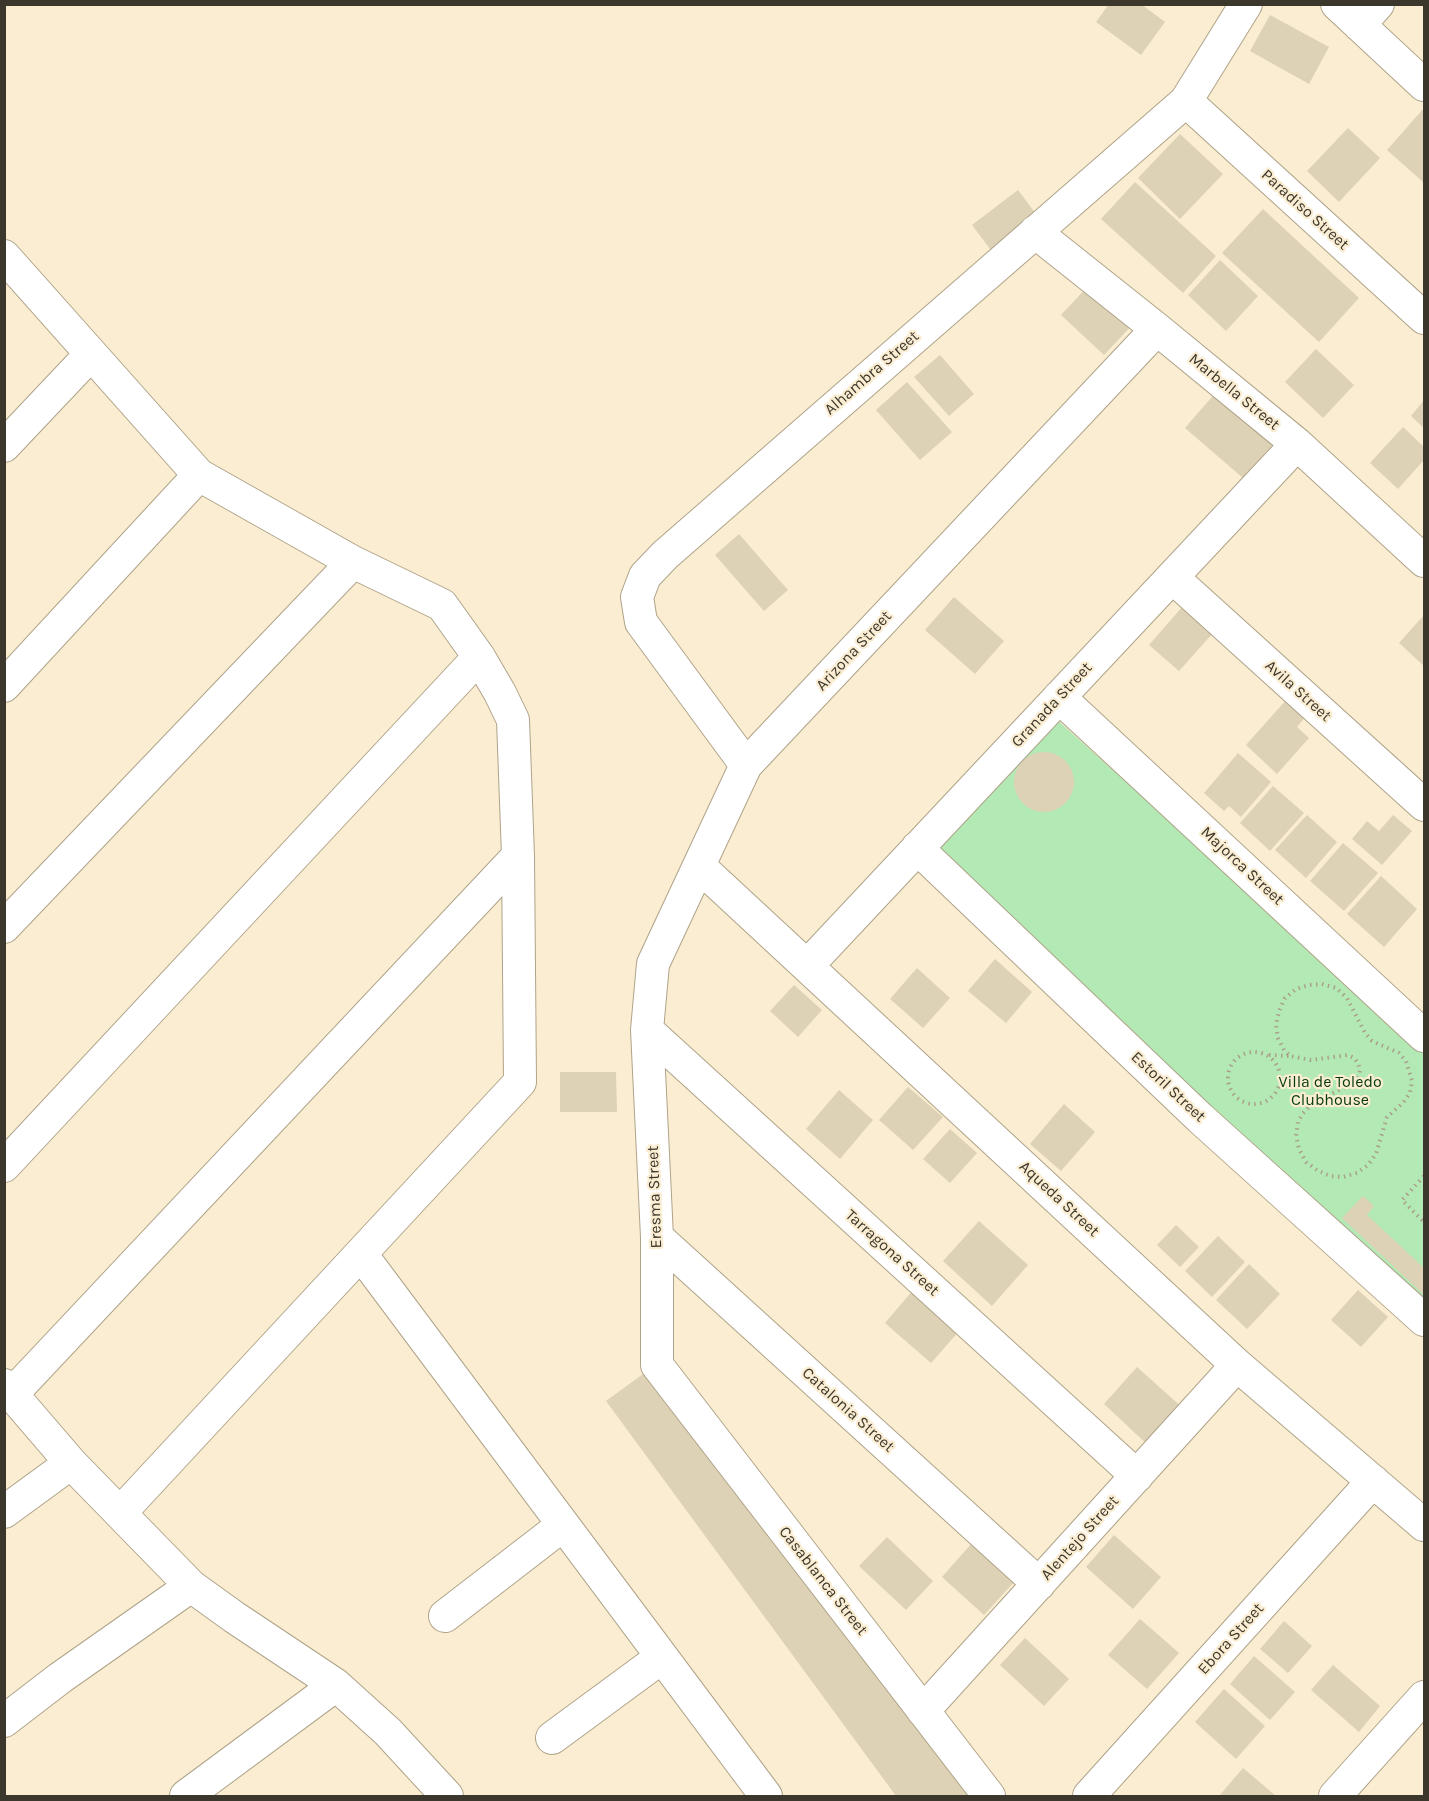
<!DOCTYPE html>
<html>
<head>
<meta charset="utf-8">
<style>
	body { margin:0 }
	#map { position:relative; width:1429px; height:1801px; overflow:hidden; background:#faedd2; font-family:Karla,sans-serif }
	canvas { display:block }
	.frame { position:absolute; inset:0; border:6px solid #3c372c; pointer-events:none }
</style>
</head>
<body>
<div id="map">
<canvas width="1429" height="1801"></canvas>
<div class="frame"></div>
</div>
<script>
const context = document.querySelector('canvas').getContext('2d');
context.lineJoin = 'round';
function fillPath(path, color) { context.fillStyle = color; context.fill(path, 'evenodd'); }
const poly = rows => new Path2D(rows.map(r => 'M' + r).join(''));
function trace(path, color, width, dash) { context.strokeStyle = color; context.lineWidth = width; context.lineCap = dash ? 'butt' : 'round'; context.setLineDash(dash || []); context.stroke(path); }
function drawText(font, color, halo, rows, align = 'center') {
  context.font = font + ' Karla,sans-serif'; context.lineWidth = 4.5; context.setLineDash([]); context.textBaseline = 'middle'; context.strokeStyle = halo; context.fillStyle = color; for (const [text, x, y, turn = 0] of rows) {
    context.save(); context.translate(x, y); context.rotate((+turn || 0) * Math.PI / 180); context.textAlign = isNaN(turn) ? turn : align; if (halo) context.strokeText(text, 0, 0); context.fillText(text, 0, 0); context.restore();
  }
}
const green = poly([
	[1054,717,1424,1051,1424,1302,932,851]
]);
const building = poly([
	[1109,4,1141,4,1165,22,1141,55,1096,22],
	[1270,15,1329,47,1309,84,1250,51],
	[1424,108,1424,180,1423,182,1387,150],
	[1348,128,1380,158,1339,202,1307,171],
	[1180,134,1223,174,1180,219,1138,178],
	[1135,182,1216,256,1183,293,1101,219],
	[1018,190,1039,218,993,253,972,225],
	[1263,209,1359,298,1319,342,1222,253],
	[1220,260,1258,296,1226,331,1188,295],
	[1092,282,1135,322,1104,355,1061,315],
	[1316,349,1354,385,1323,418,1285,382],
	[940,355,974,394,949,416,914,377],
	[907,382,952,432,920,460,876,410],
	[1218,390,1276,441,1243,478,1185,428],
	[1424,400,1424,428,1411,416],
	[1403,427,1424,447,1424,460,1398,489,1370,463],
	[739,534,788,590,764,611,715,555],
	[954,597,1004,641,975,674,925,630],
	[1183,606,1213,633,1179,671,1149,645],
	[1424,615,1424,666,1399,643],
	[1287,699,1306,716,1297,727,1309,738,1277,774,1246,745],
	'1014 782a30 30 0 1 1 60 0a30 30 0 1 1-60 0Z',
	[1238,753,1271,782,1241,817,1229,806,1224,811,1204,793],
	[1273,786,1304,813,1270,851,1240,823],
	[1307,815,1337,842,1306,878,1275,850],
	[1393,815,1412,831,1382,865,1352,839,1367,821,1379,831],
	[1343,843,1378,873,1344,911,1310,881],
	[1381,876,1417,909,1384,947,1347,914],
	[995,959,1032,992,1006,1023,968,991],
	[917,968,950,998,923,1028,890,999],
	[794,985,822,1010,798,1037,770,1011],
	[560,1072,616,1072,617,1112,560,1112],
	[908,1087,943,1117,913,1150,879,1120],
	[839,1090,873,1120,840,1159,806,1129],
	[1064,1104,1095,1132,1061,1171,1030,1144],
	[950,1129,977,1153,950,1183,923,1159],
	[1363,1196,1374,1206,1367,1215,1424,1268,1424,1295,1342,1218],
	[979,1221,1028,1265,992,1306,943,1261],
	[1176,1225,1199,1247,1180,1267,1157,1245],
	[1218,1236,1245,1262,1212,1297,1185,1271],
	[1249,1264,1280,1294,1247,1329,1216,1300],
	[914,1289,960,1330,931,1363,885,1323],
	[1358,1290,1388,1317,1361,1347,1331,1320],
	[1137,1367,1185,1410,1151,1448,1104,1404],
	[650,1369,972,1796,896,1796,606,1401],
	[1114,1535,1161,1577,1133,1609,1086,1567],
	[887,1537,933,1581,906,1610,859,1566],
	[972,1543,1014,1582,984,1615,942,1577],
	[1140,1619,1179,1653,1147,1689,1108,1655],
	[1284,1621,1312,1646,1288,1673,1260,1649],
	[1025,1638,1069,1679,1044,1706,1000,1665],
	[1254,1656,1295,1692,1270,1720,1230,1684],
	[1333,1665,1380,1706,1359,1732,1311,1690],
	[1224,1689,1265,1726,1236,1759,1195,1722],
	[1243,1768,1276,1796,1219,1796]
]);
const path = poly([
	[1322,984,1336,988,1347,998,1365,1033,1372,1041,1399,1053,1406,1061,1412,1081,1410,1093,1403,1103,1387,1117,1376,1154,1368,1165,1357,1173,1343,1177,1330,1176,1317,1170,1306,1162,1299,1149,1296,1136,1298,1122,1303,1113,1313,1103,1353,1083,1359,1077,1360,1070,1358,1063,1354,1058,1348,1055,1311,1060,1290,1056,1284,1050,1278,1038,1276,1025,1279,1011,1285,998,1296,989,1309,985,1322,984],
	'1228 1078a26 26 0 1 1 52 0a26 26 0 1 1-52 0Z',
	[1269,1055,1289,1056],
	[1424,1176,1402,1200,1424,1222]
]);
const street = poly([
	[1337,4,1424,85],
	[1359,25,1378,4],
	[1186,101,1424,318],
	[1035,232,1157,329,1297,444,1424,561],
	[4,256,199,475,353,562,442,605,479,657,500,693,513,720,518,856,520,1082,120,1513],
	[4,446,91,354],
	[1172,577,1424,805],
	[4,686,199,475],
	[1059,697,1424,1036],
	[746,765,641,622,637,597,645,576,665,555,1186,101,1246,4],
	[917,848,1200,1118,1424,1320],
	[699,866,1237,1365,1424,1525],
	[4,927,353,562],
	[807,966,1297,444],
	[647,1030,1137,1476],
	[4,1166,479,657],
	[657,1237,1039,1584],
	[361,1254,766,1796],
	[4,1385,71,1463,191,1586,234,1617,336,1685,388,1732,447,1796],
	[12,1394,518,856],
	[4,1512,71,1463],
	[445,1616,563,1525],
	[923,1711,1237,1365],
	[4,1721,60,1678,191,1586],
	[552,1738,662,1657],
	[186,1796,336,1685],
	[989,1796,657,1365,657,1237,647,1030,653,964,746,765,1157,329],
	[1089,1796,1373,1481],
	[1335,1796,1424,1697]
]);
const streetNames = [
	["Paradiso Street",1305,210,42],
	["Alhambra Street",872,373,-41],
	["Marbella Street",1234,392,39],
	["Arizona Street",854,651,-47],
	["Avila Street",1298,691,42],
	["Granada Street",1052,705,-47],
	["Majorca Street",1242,866,43],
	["Estoril Street",1168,1087,43],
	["Eresma Street",655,1197,-92],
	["Aqueda Street",1059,1199,43],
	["Tarragona Street",892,1253,42],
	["Catalonia Street",848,1410,42],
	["Alentejo Street",1080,1538,-48],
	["Casablanca Street",823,1581,52],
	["Ebora Street",1231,1639,-48]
];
const parkNames = [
	["Villa de Toledo",1330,1082],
	["Clubhouse",1330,1100]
];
fillPath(green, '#b3e9b5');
fillPath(building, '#ddd1b6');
trace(street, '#afa389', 34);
trace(path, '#aaa18c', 4, [1.5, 4.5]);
trace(street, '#fff', 32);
drawText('16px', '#3c372c', '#faedd2', streetNames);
drawText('16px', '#053b0f', '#faedd2', parkNames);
</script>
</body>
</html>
